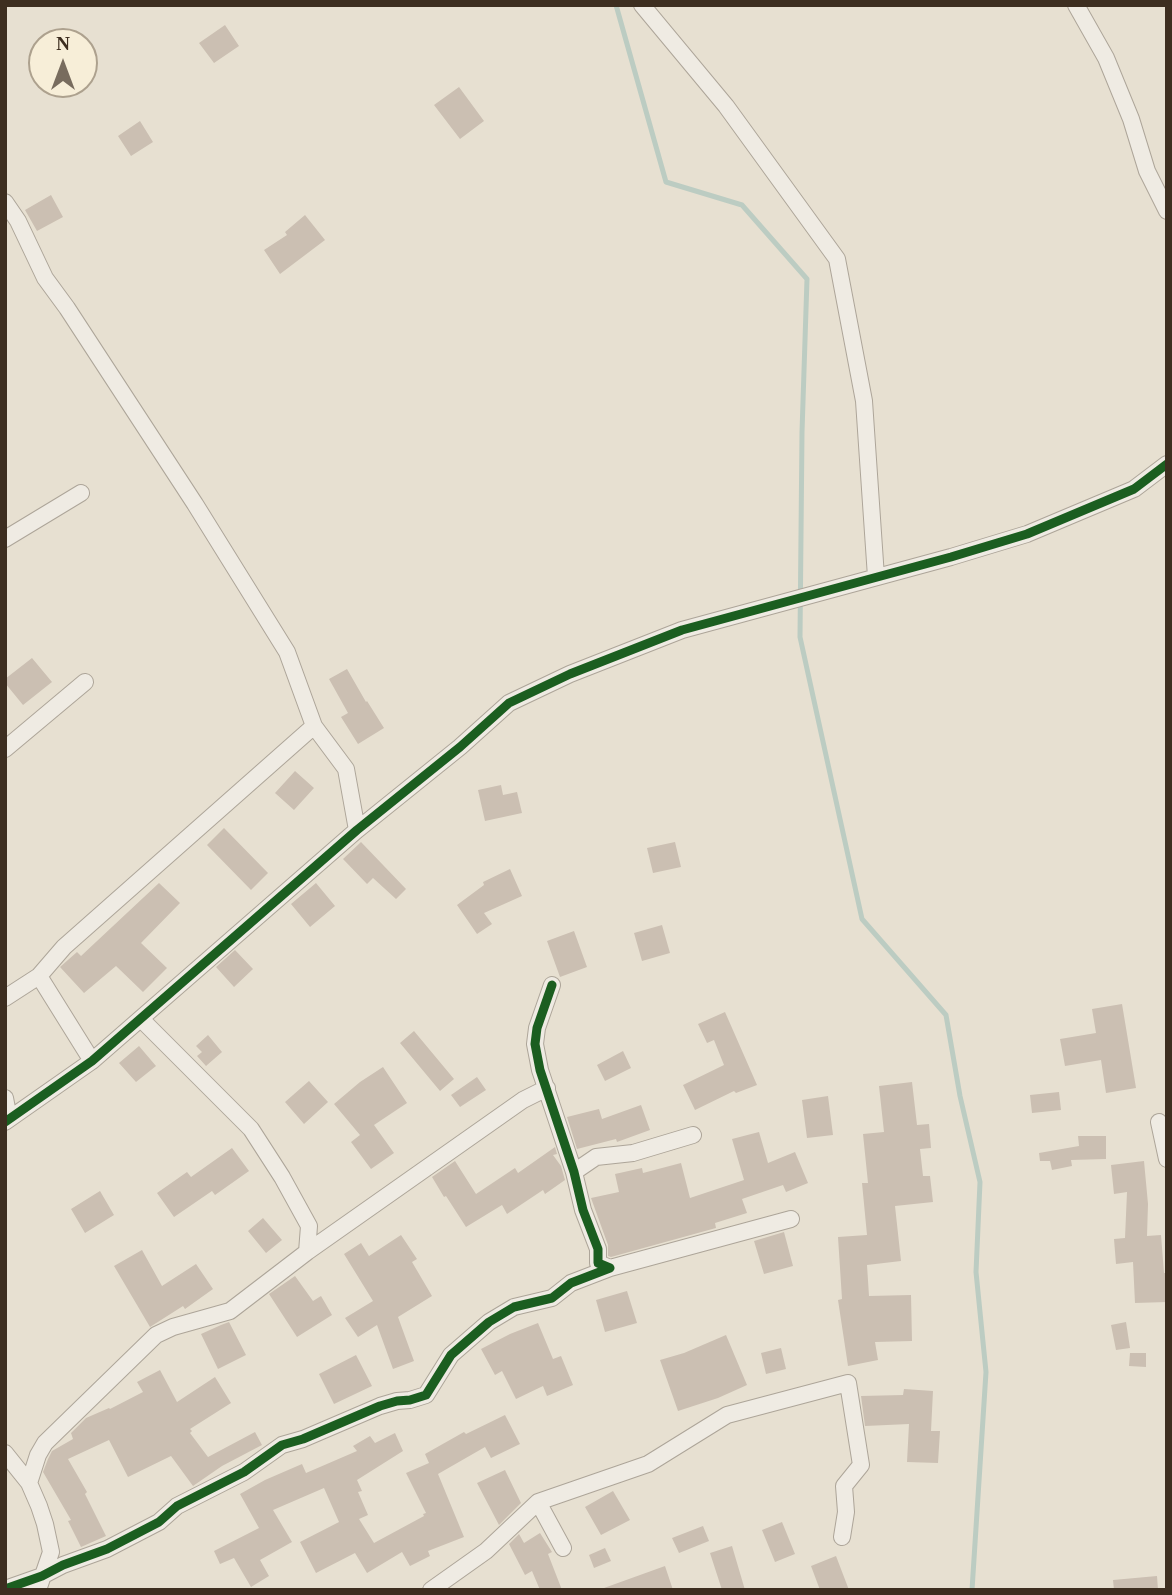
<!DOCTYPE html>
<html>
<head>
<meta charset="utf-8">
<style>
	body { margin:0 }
	#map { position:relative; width:1172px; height:1595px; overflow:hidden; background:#e7e0d1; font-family:"Times New Roman",serif }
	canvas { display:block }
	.frame { position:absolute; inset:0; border:7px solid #3d2e20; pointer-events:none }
	.north { position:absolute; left:28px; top:28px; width:70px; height:70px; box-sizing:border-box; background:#f7eed8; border:2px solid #ada18e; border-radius:50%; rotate:0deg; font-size:19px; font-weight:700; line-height:28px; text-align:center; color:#3d2e20 }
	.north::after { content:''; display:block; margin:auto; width:24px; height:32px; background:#786c5e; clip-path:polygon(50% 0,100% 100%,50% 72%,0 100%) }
</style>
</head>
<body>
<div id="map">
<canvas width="1172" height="1595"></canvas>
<div class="frame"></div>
<div class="north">N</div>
</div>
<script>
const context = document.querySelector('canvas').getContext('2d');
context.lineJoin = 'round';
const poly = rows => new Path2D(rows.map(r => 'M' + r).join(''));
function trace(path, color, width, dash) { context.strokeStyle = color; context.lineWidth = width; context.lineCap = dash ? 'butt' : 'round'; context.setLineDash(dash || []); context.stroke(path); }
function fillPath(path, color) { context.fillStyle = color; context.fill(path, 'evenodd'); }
const stream = poly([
	[616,5,666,182,742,205,807,279,802,432,800,637,862,919,946,1015,960,1096,980,1182,976,1272,986,1372,972,1590]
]);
const building = poly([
	[225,25,239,46,214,63,199,43],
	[459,87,484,121,460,139,434,105],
	[140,121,153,142,131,156,118,136],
	[51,195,63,217,37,231,25,210],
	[305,215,325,240,280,274,264,250,287,235,285,232],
	[32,658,52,682,23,705,5,683,5,679],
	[347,669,366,702,367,701,384,728,358,744,341,717,348,713,329,679],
	[295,771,314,788,294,810,275,793],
	[501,785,503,795,517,792,522,813,485,821,478,790],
	[224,828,268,873,251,890,207,845],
	[361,842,406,889,396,899,373,878,367,884,343,859],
	[675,842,681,867,653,873,647,848],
	[510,869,522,896,484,913,492,924,477,934,457,905,484,885,483,882],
	[159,883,180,903,141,943,167,968,143,992,116,966,84,993,60,967,77,952,81,956],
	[316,883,335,906,310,927,291,904],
	[662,925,670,953,642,961,634,933],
	[574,931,587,967,560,977,547,941],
	[235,950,253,969,234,987,216,967],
	[1122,1004,1136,1088,1106,1093,1101,1060,1065,1066,1060,1039,1096,1033,1092,1009],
	[725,1012,757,1085,736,1093,734,1091,695,1110,683,1085,724,1065,714,1040,707,1043,698,1024],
	[414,1031,454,1079,440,1091,400,1043],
	[208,1035,222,1052,206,1066,197,1056,202,1052,196,1046],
	[139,1046,156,1066,136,1082,119,1063],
	[623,1051,631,1068,605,1081,597,1065],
	[383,1067,407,1103,374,1125,394,1153,371,1169,351,1142,360,1135,334,1104,360,1082],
	[477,1077,486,1090,460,1107,451,1095],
	[309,1081,328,1102,304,1124,285,1102],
	[912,1082,917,1125,929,1124,931,1148,920,1149,923,1176,930,1176,933,1202,895,1206,901,1261,867,1265,869,1296,911,1295,912,1341,875,1342,878,1360,848,1366,838,1300,842,1299,838,1237,867,1235,862,1183,868,1183,863,1134,884,1132,879,1086],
	[1059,1092,1061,1110,1032,1113,1030,1095],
	[828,1096,833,1135,807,1138,802,1100],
	[641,1105,650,1130,617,1142,616,1139,577,1149,567,1117,599,1109,602,1119],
	[759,1132,768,1163,795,1152,808,1183,786,1192,783,1185,742,1199,747,1213,715,1223,716,1228,611,1257,608,1256,608,1245,591,1198,619,1192,615,1174,642,1168,643,1173,681,1163,690,1198,744,1180,732,1139],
	[1078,1136,1106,1136,1106,1159,1071,1160,1072,1166,1052,1170,1050,1161,1040,1161,1039,1153,1079,1146],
	[555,1147,557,1154,553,1155,561,1166,565,1180,545,1194,543,1190,507,1214,502,1205,466,1227,446,1196,444,1197,432,1177,455,1161,476,1194,515,1168,518,1173],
	[232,1148,249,1171,215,1195,212,1191,174,1217,157,1193,187,1172,191,1177],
	[1144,1161,1148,1204,1147,1236,1161,1235,1164,1273,1167,1273,1167,1302,1135,1303,1133,1262,1116,1264,1114,1239,1125,1238,1127,1192,1114,1194,1111,1165],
	[100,1191,114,1215,85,1233,71,1209],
	[263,1218,282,1240,266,1253,248,1231],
	[784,1232,793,1266,764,1274,754,1241],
	[401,1235,417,1259,412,1262,432,1296,398,1317,414,1361,393,1369,377,1325,358,1337,345,1318,373,1301,344,1254,361,1243,369,1256],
	[142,1250,162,1286,196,1264,213,1289,185,1309,183,1306,150,1327,114,1266],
	[295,1276,313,1301,321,1296,332,1315,297,1337,269,1294],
	[627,1291,637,1323,605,1332,596,1300],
	[229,1322,246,1355,218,1369,201,1334,221,1325],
	[1126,1322,1130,1348,1116,1350,1111,1325],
	[538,1323,553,1359,561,1356,573,1385,547,1396,543,1386,516,1399,502,1371,495,1375,481,1349,510,1334],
	[726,1335,747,1385,718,1398,678,1411,660,1360,684,1353],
	[781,1348,786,1369,766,1374,761,1353],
	[1130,1353,1146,1353,1146,1367,1129,1366],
	[356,1355,372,1386,334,1404,319,1374],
	[160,1370,177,1402,215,1377,231,1403,190,1429,192,1431,190,1433,208,1457,255,1432,262,1445,222,1466,193,1486,171,1456,128,1477,109,1440,68,1459,87,1492,85,1494,106,1536,81,1547,68,1521,71,1520,43,1472,48,1459,52,1451,73,1439,71,1433,86,1418,109,1408,110,1409,143,1392,137,1382],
	[904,1389,933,1391,931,1431,940,1431,938,1463,907,1462,909,1424,865,1426,861,1396,903,1395],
	[505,1415,520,1444,491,1458,485,1447,438,1474,464,1537,428,1551,430,1556,410,1566,402,1552,367,1573,355,1553,316,1573,300,1542,339,1522,324,1488,273,1510,292,1542,260,1560,269,1576,251,1587,234,1558,220,1564,214,1551,259,1528,240,1494,265,1480,302,1464,306,1473,357,1451,353,1446,370,1436,375,1443,395,1433,403,1451,357,1480,362,1491,358,1492,368,1515,359,1519,374,1543,424,1516,423,1514,426,1513,406,1473,429,1463,425,1454,464,1432,466,1434],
	[505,1470,521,1503,499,1525,477,1483],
	[613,1491,630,1520,601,1535,585,1507],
	[782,1522,795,1554,775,1562,762,1530],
	[703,1526,709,1541,679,1553,672,1538],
	[540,1533,552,1552,548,1554,562,1590,540,1590,532,1571,525,1575,509,1544,519,1534,524,1543],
	[732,1546,745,1590,722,1590,710,1553],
	[605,1548,611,1561,594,1568,589,1555],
	[836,1556,849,1590,820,1590,811,1566],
	[665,1566,673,1590,605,1590,604,1588],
	[1157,1576,1158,1590,1114,1590,1113,1580]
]);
const street = poly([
	[642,5,726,106,837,259,864,401,876,577],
	[1076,5,1106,58,1131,119,1147,171,1167,211],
	[5,202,18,221,45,278,67,308,195,504,287,652,314,726,346,769,357,830],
	[5,539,81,493],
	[5,749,85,682],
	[39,976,92,1061],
	[5,998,39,976,64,947,314,726],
	[5,1098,9,1119],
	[5,1122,92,1061,357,830,460,747,509,703,570,674,682,630,951,557,1027,534,1134,489,1167,464],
	[1159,1122,1167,1159],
	[574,1172,596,1157,633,1153,693,1135],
	[307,1252,523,1100,547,1088],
	[610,1268,791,1219],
	[5,1453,29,1483,39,1506,45,1524,51,1552,38,1590],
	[29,1483,38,1455,45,1443,156,1335,173,1327,230,1311,307,1252,309,1226,282,1177,251,1129,141,1019],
	[538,1502,563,1548],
	[5,1589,42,1576,63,1565,107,1549,159,1522,177,1506,244,1472,282,1445,303,1439,380,1406,397,1401,410,1400,426,1395,451,1355,489,1322,514,1307,552,1298,571,1283,610,1268,598,1263,598,1249,583,1210,574,1172,540,1070,535,1044,537,1028,552,985],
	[431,1590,486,1551,538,1502,648,1464,727,1415,848,1383,861,1465,844,1486,846,1512,842,1537]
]);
const cycleway = poly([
	[5,1122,92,1061,357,830,460,747,509,703,570,674,682,630,951,557,1027,534,1134,489,1167,464],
	[5,1589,42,1576,63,1565,107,1549,159,1522,177,1506,244,1472,282,1445,303,1439,380,1406,397,1401,410,1400,426,1395,451,1355,489,1322,514,1307,552,1298,571,1283,610,1268,598,1263,598,1249,583,1210,574,1172,540,1070,535,1044,537,1028,552,985]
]);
trace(stream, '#bcccc2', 5);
fillPath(building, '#cbbfb2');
trace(street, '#ada599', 18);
trace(street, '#efebe3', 16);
trace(cycleway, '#1b5e20', 9);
</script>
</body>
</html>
